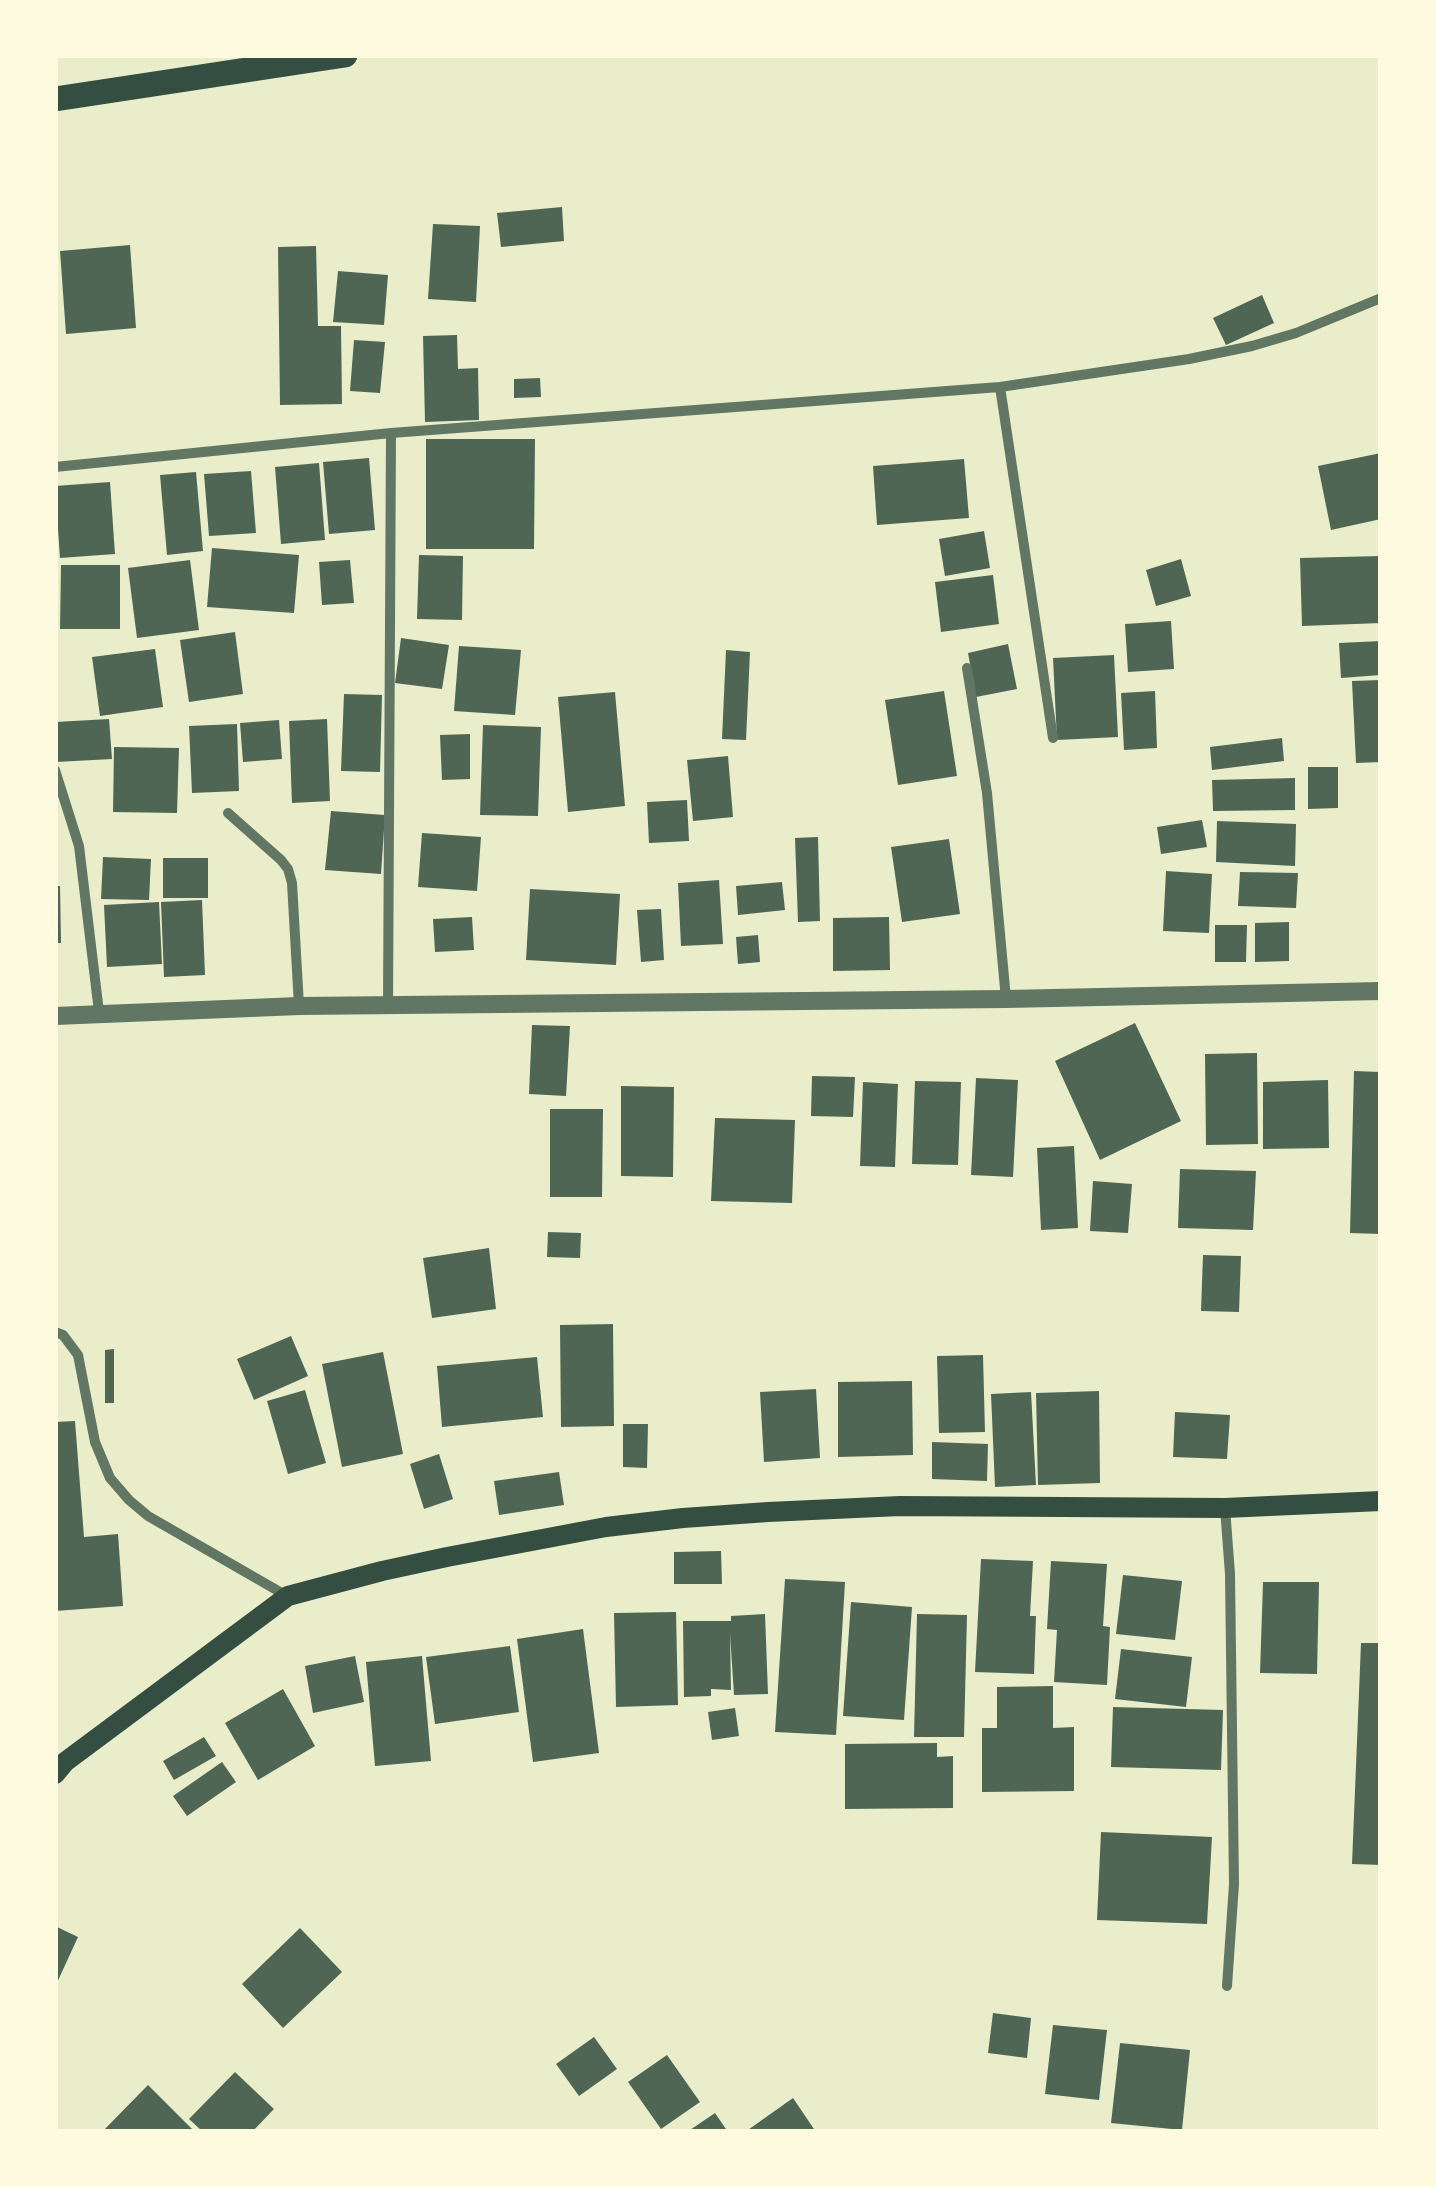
<!DOCTYPE html>
<html>
<head>
<meta charset="utf-8">
<style>
	body { margin:0 }
	#map { position:relative; width:1436px; height:2187px; overflow:hidden; background:#e9edc9; font-family:"Fira Sans Condensed",sans-serif }
	canvas { display:block }
	.frame { position:absolute; inset:0; border:58px solid #fefae0; pointer-events:none }
</style>
</head>
<body>
<div id="map">
<canvas width="1436" height="2187"></canvas>
<div class="frame"></div>
</div>
<script>
const context = document.querySelector('canvas').getContext('2d');
context.lineJoin = 'round';
function fillPath(path, color) { context.fillStyle = color; context.fill(path, 'evenodd'); }
const poly = rows => new Path2D(rows.map(r => 'M' + r).join(''));
function trace(path, color, width, dash) { context.strokeStyle = color; context.lineWidth = width; context.lineCap = dash ? 'butt' : 'round'; context.setLineDash(dash || []); context.stroke(path); }
const building = poly([
	[562,207,564,241,501,247,497,213],
	[433,224,480,226,476,302,428,299],
	[130,245,136,328,66,334,60,251],
	[316,246,318,326,341,326,342,404,280,405,278,247],
	[338,271,388,275,384,325,333,322],
	[1262,295,1274,323,1226,345,1213,318],
	[457,335,458,369,478,368,479,420,425,422,423,336],
	[354,340,385,342,380,393,350,391],
	[540,378,541,397,514,398,514,379],
	[426,439,535,439,534,549,426,549],
	[1381,453,1381,519,1331,530,1318,466],
	[369,458,375,530,329,534,323,462],
	[964,459,969,518,877,525,873,466],
	[319,463,325,540,281,544,275,467],
	[251,471,256,533,209,536,204,474],
	[196,472,203,551,167,555,160,475],
	[110,482,115,554,60,558,55,486],
	[984,531,990,568,945,576,939,539],
	[212,548,299,555,294,613,207,607],
	[419,555,463,556,462,620,417,619],
	[1381,556,1381,623,1302,626,1300,558],
	[1181,559,1191,596,1156,606,1146,570],
	[190,560,199,630,137,638,128,568],
	[350,560,354,603,322,605,319,562],
	[61,565,120,565,120,629,60,629],
	[993,575,999,624,941,632,935,582],
	[1171,621,1174,669,1128,672,1125,624],
	[235,632,243,694,189,702,180,640],
	[401,638,449,645,442,689,395,683],
	[1381,641,1381,675,1341,678,1339,643],
	[1008,644,1017,689,976,697,968,653],
	[459,646,521,650,515,715,454,711],
	[155,649,163,707,100,716,92,657],
	[726,650,750,652,746,740,722,739],
	[1114,655,1118,737,1057,740,1053,658],
	[1381,680,1381,762,1356,763,1352,681],
	[944,691,957,776,898,785,885,700],
	[1155,691,1157,748,1124,750,1121,693],
	[615,692,625,806,568,812,558,697],
	[344,694,382,695,380,772,341,771],
	[109,719,112,759,56,762,55,722],
	[327,719,330,801,292,803,289,721],
	[279,720,282,759,243,762,240,723],
	[237,724,239,791,192,793,189,726],
	[483,725,541,727,538,816,480,815],
	[470,734,470,779,442,780,440,735],
	[1282,738,1284,761,1212,770,1210,747],
	[114,747,179,748,177,813,113,812],
	[728,756,733,817,693,821,687,760],
	[1308,767,1338,767,1338,808,1308,809],
	[1295,778,1295,810,1213,811,1212,780],
	[687,800,689,841,649,843,647,802],
	[331,811,385,815,381,874,325,870],
	[1202,820,1207,847,1161,854,1157,827],
	[1217,821,1296,824,1295,866,1216,862],
	[422,833,481,837,477,891,418,887],
	[818,837,820,921,798,922,795,838],
	[949,839,960,914,902,922,891,847],
	[103,857,151,859,149,900,101,899],
	[163,858,208,858,208,898,163,898],
	[1166,871,1212,874,1209,933,1163,931],
	[1240,872,1298,873,1296,908,1238,906],
	[719,880,723,944,681,946,678,883],
	[782,882,785,910,738,915,736,886],
	[55,886,60,886,61,943,55,943],
	[530,889,620,894,616,965,526,960],
	[202,900,205,975,164,977,161,902],
	[159,902,162,964,107,967,104,905],
	[661,909,664,960,641,962,637,910],
	[472,917,474,950,435,952,433,919],
	[889,917,890,970,833,971,833,918],
	[1289,922,1289,961,1255,962,1255,923],
	[1215,925,1247,925,1246,962,1215,962],
	[758,935,760,962,738,964,736,937],
	[1135,1023,1181,1121,1100,1160,1055,1061],
	[532,1025,570,1026,566,1096,529,1094],
	[1257,1053,1258,1144,1206,1145,1205,1054],
	[1354,1071,1381,1072,1381,1234,1350,1233],
	[812,1076,855,1077,853,1117,811,1116],
	[976,1078,1018,1080,1013,1177,971,1175],
	[1328,1080,1329,1148,1263,1149,1263,1082],
	[915,1081,961,1082,958,1165,912,1164],
	[863,1082,898,1084,895,1167,860,1166],
	[621,1086,674,1087,673,1177,621,1176],
	[550,1109,603,1109,602,1197,550,1197],
	[715,1118,795,1120,792,1203,711,1201],
	[1074,1146,1078,1228,1041,1230,1037,1148],
	[1180,1169,1256,1171,1253,1230,1178,1228],
	[1093,1181,1132,1184,1128,1233,1090,1231],
	[548,1232,581,1233,580,1258,547,1257],
	[489,1248,496,1309,432,1318,423,1258],
	[1203,1255,1241,1256,1239,1312,1201,1311],
	[613,1324,614,1426,561,1427,560,1325],
	[291,1336,308,1376,254,1400,237,1359],
	[114,1349,114,1403,105,1403,105,1350],
	[383,1352,403,1454,342,1467,322,1364],
	[983,1355,985,1432,939,1433,937,1356],
	[537,1357,543,1417,442,1427,437,1366],
	[912,1381,913,1455,838,1457,838,1382],
	[816,1389,820,1458,764,1462,760,1392],
	[305,1390,326,1463,288,1474,267,1401],
	[1099,1391,1100,1483,1038,1485,1036,1393],
	[1031,1392,1036,1485,995,1487,991,1394],
	[1175,1412,1230,1415,1227,1459,1173,1457],
	[75,1421,84,1537,118,1534,123,1606,55,1611,55,1422],
	[623,1424,648,1424,647,1468,623,1467],
	[932,1442,988,1444,987,1481,932,1479],
	[439,1454,453,1499,424,1509,410,1464],
	[559,1472,564,1505,499,1515,494,1481],
	[721,1551,722,1584,674,1584,674,1552],
	[981,1559,1033,1561,1030,1616,1036,1616,1034,1674,975,1672],
	[1051,1561,1107,1564,1103,1626,1110,1627,1107,1685,1054,1682,1057,1630,1047,1629],
	[1123,1575,1182,1581,1175,1640,1116,1634],
	[785,1579,845,1582,836,1735,775,1732],
	[1263,1582,1319,1582,1317,1674,1260,1673],
	[851,1602,912,1607,904,1720,843,1716],
	[676,1612,678,1705,616,1707,614,1613],
	[765,1614,768,1694,734,1695,730,1634,731,1690,711,1689,711,1696,684,1697,683,1621,731,1621,731,1616],
	[917,1614,967,1615,964,1737,914,1737],
	[583,1629,599,1753,533,1762,517,1639],
	[1361,1643,1381,1643,1381,1865,1352,1864],
	[510,1646,519,1712,435,1724,426,1657],
	[1121,1649,1192,1657,1186,1707,1115,1699],
	[355,1656,364,1702,313,1713,305,1666],
	[422,1656,431,1761,375,1766,366,1662],
	[1053,1686,1053,1728,1074,1727,1074,1791,982,1792,982,1728,997,1728,997,1687],
	[283,1689,315,1746,258,1780,225,1723],
	[1113,1707,1223,1710,1221,1770,1111,1767],
	[735,1708,739,1736,712,1740,708,1712],
	[204,1737,216,1756,174,1780,163,1761],
	[937,1743,937,1757,953,1756,953,1808,845,1809,845,1744],
	[222,1762,236,1782,187,1816,173,1796],
	[1101,1832,1212,1837,1207,1924,1097,1920],
	[55,1926,78,1937,55,1987],
	[300,1928,342,1972,283,2028,242,1984],
	[993,2013,1031,2018,1027,2058,988,2053],
	[1053,2025,1107,2030,1099,2100,1045,2094],
	[594,2037,617,2069,579,2096,556,2064],
	[1120,2043,1190,2050,1182,2130,1111,2123],
	[667,2055,700,2102,661,2129,628,2082],
	[235,2072,274,2109,252,2132,203,2132,189,2119],
	[148,2085,195,2132,102,2132],
	[793,2098,816,2132,745,2132],
	[715,2113,728,2132,687,2132]
]);
const minor = poly([
	[1000,387,1053,738],
	[55,467,391,433,1000,387,1189,359,1252,346,1296,333,1381,298],
	[967,668,987,793,1006,999],
	[55,770,79,846,99,1012],
	[228,813,281,860,288,869,292,883,299,1006],
	[388,1006,391,433],
	[55,1332,63,1335,78,1355,95,1442,110,1478,129,1500,148,1516,287,1596],
	[1225,1508,1230,1574,1234,1884,1227,1986]
]);
const tertiary = poly([
	[55,1016,299,1006,1006,999,1381,991]
]);
const secondary = poly([
	[55,1774,65,1762,288,1596,382,1571,447,1557,606,1527,683,1518,768,1512,900,1506,1225,1508,1381,1501]
]);
const primary = poly([
	[55,99,345,55]
]);
fillPath(building, '#4f6655');
trace(minor, '#617663', 10);
trace(tertiary, '#617663', 18);
trace(secondary, '#344e41', 20);
trace(primary, '#344e41', 25);
</script>
</body>
</html>
